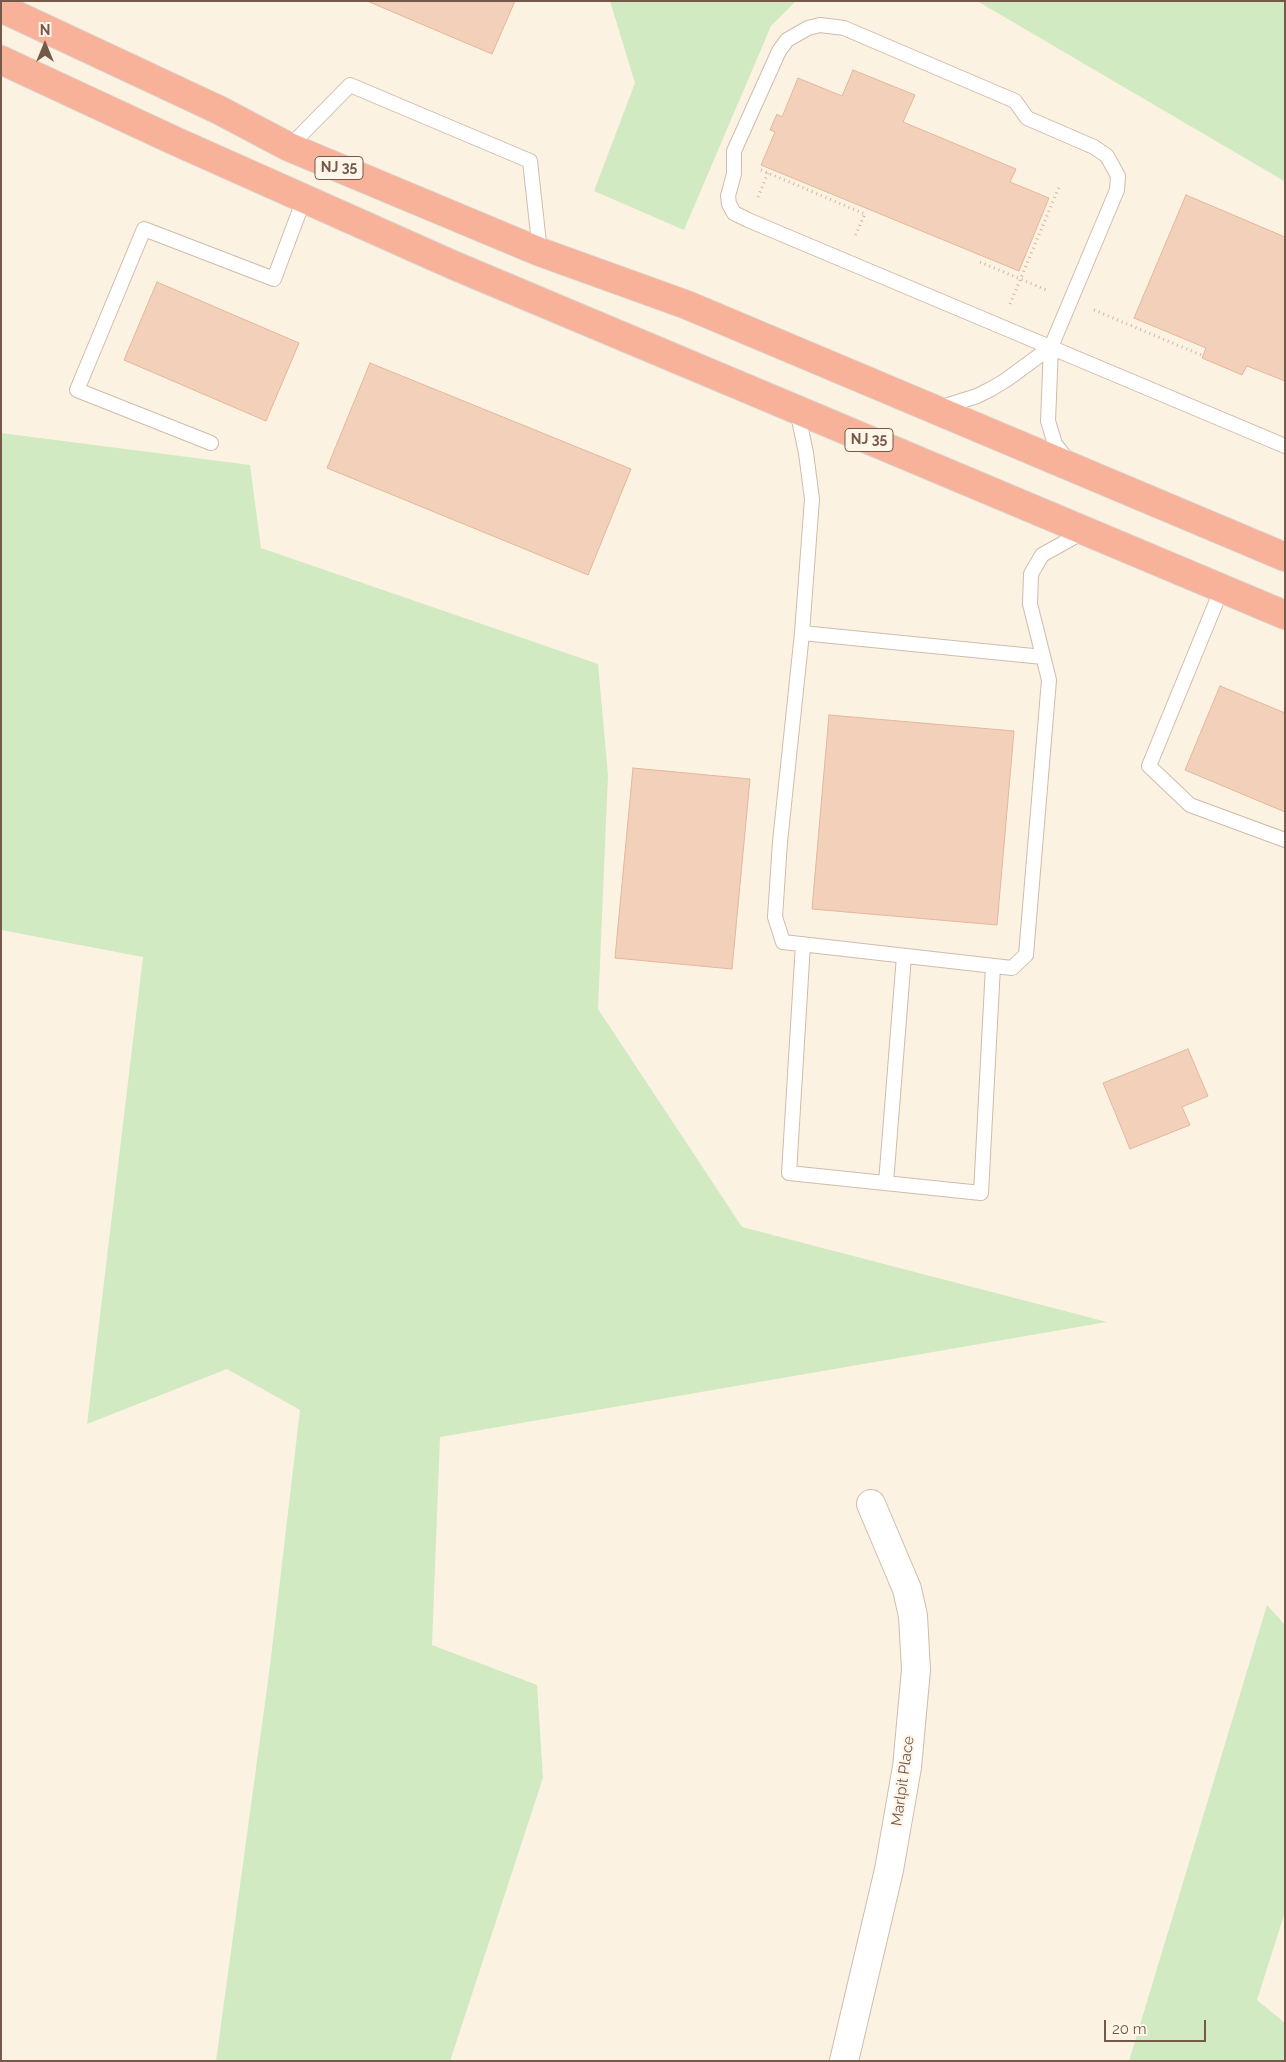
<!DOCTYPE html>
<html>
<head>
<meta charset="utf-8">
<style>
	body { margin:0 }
	#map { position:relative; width:1286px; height:2062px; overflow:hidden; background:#fcf2e2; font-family:Raleway,sans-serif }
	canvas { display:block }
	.frame { position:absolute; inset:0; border:2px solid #745849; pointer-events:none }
	.north { position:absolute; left:20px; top:20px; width:50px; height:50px; -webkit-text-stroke:4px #fff6e9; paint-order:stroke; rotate:0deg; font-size:14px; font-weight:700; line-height:20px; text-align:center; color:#745849 }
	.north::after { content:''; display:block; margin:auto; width:18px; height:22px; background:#745849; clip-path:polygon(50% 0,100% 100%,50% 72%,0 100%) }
	.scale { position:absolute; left:1104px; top:2020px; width:102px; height:22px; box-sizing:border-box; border:2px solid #745849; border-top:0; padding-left:6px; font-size:15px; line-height:18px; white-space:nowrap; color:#745849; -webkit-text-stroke:4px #fff6e9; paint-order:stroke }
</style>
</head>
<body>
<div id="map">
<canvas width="1286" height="2062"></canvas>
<div class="frame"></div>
<div class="north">N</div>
<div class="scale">20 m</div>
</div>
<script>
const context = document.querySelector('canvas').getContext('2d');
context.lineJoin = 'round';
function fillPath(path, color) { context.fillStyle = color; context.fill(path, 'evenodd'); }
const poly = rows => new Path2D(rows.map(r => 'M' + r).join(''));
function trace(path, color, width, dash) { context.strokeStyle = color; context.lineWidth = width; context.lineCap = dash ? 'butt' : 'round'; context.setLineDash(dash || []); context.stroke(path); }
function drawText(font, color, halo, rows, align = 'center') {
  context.font = font + ' Raleway,sans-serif'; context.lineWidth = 4.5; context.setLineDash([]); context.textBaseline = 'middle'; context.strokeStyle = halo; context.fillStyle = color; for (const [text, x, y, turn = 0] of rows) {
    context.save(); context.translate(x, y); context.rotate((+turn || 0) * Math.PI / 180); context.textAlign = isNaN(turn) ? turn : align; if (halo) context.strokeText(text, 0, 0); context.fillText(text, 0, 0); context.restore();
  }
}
const green = poly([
	[610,1,796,1,771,26,684,230,594,191,635,83],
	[977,1,1285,1,1285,181,1284,181],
	[1,433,250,465,261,548,598,664,608,775,598,1009,742,1227,1107,1322,440,1437,432,1645,537,1685,543,1778,450,2061,216,2061,270,1666,300,1410,227,1369,87,1424,143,957,1,930],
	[1267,1605,1285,1625,1285,1912,1257,2000,1285,2023,1285,2061,1129,2061]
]);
const building = poly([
	[367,1,515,1,492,54,367,1],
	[853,70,915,95,903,122,1016,169,1010,182,1049,198,1019,271,761,165,775,132,770,130,777,114,782,117,798,78,842,96,853,70],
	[1186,195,1285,237,1285,381,1247,366,1242,375,1202,358,1206,348,1134,318,1186,195],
	[157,282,299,343,266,421,124,360,157,282],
	[370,363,631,469,588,575,327,468,370,363],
	[1220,686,1285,713,1285,812,1185,770,1220,686],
	[829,715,1014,731,997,925,812,909,829,715],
	[633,768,750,779,732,969,615,958,633,768],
	[1188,1049,1208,1096,1182,1107,1190,1125,1130,1149,1103,1083,1188,1049]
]);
const path = poly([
	[761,170,865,214,854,238],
	[758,197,768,173],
	[980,262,1049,291],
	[1010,304,1059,187],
	[1094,310,1201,355]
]);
const lane = poly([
	[289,147,350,85,530,161,540,252],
	[1051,347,1117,190,1118,176,1107,156,1094,147,1027,118,1015,101,844,28,820,25,808,28,787,40,779,51,734,151,734,174,728,196,729,204,734,213,748,220,1285,446],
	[939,408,977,396,991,389,1006,380,1051,347,1048,421,1055,444,1066,458],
	[797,410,806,453,812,499,802,633,780,842,775,917,783,942,1012,968,1026,955,1049,680,1030,604,1031,574,1042,555,1085,531],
	[211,443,77,390,144,229,274,279,304,199],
	[1222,588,1149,766,1190,805,1285,840],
	[802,633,1043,657],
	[803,944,789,1173,981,1193,993,966],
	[886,1183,904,956]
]);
const street = poly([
	[844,2061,889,1870,907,1767,916,1670,913,1616,907,1589,871,1504]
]);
const highway = poly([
	[1,8,219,110,289,147,540,252,687,305,1285,557],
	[1,60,175,141,453,265,1285,615]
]);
const shields = [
	[339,168,48],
	[869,440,48]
];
const shieldNames = [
	["NJ 35",339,168],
	["NJ 35",869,440]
];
const streetNames = [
	["Marlpit Place",903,1781,-82]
];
fillPath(green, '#d1eac1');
fillPath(building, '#f2d0ba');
trace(building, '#e4b79a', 1);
trace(lane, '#cfbcac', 16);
trace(street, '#cfbcac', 30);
trace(highway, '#dbd4d0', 30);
trace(path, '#d6b49d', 3, [1, 4]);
trace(lane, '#fff', 14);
trace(street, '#fff', 28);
trace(highway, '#f7b299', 28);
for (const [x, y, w] of shields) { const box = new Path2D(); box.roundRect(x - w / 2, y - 11.5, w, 23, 4); context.fillStyle = '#fff6e9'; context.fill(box); trace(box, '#745849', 1); }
drawText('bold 14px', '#745849', null, shieldNames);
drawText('15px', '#745849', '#fff6e9', streetNames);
</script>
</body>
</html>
